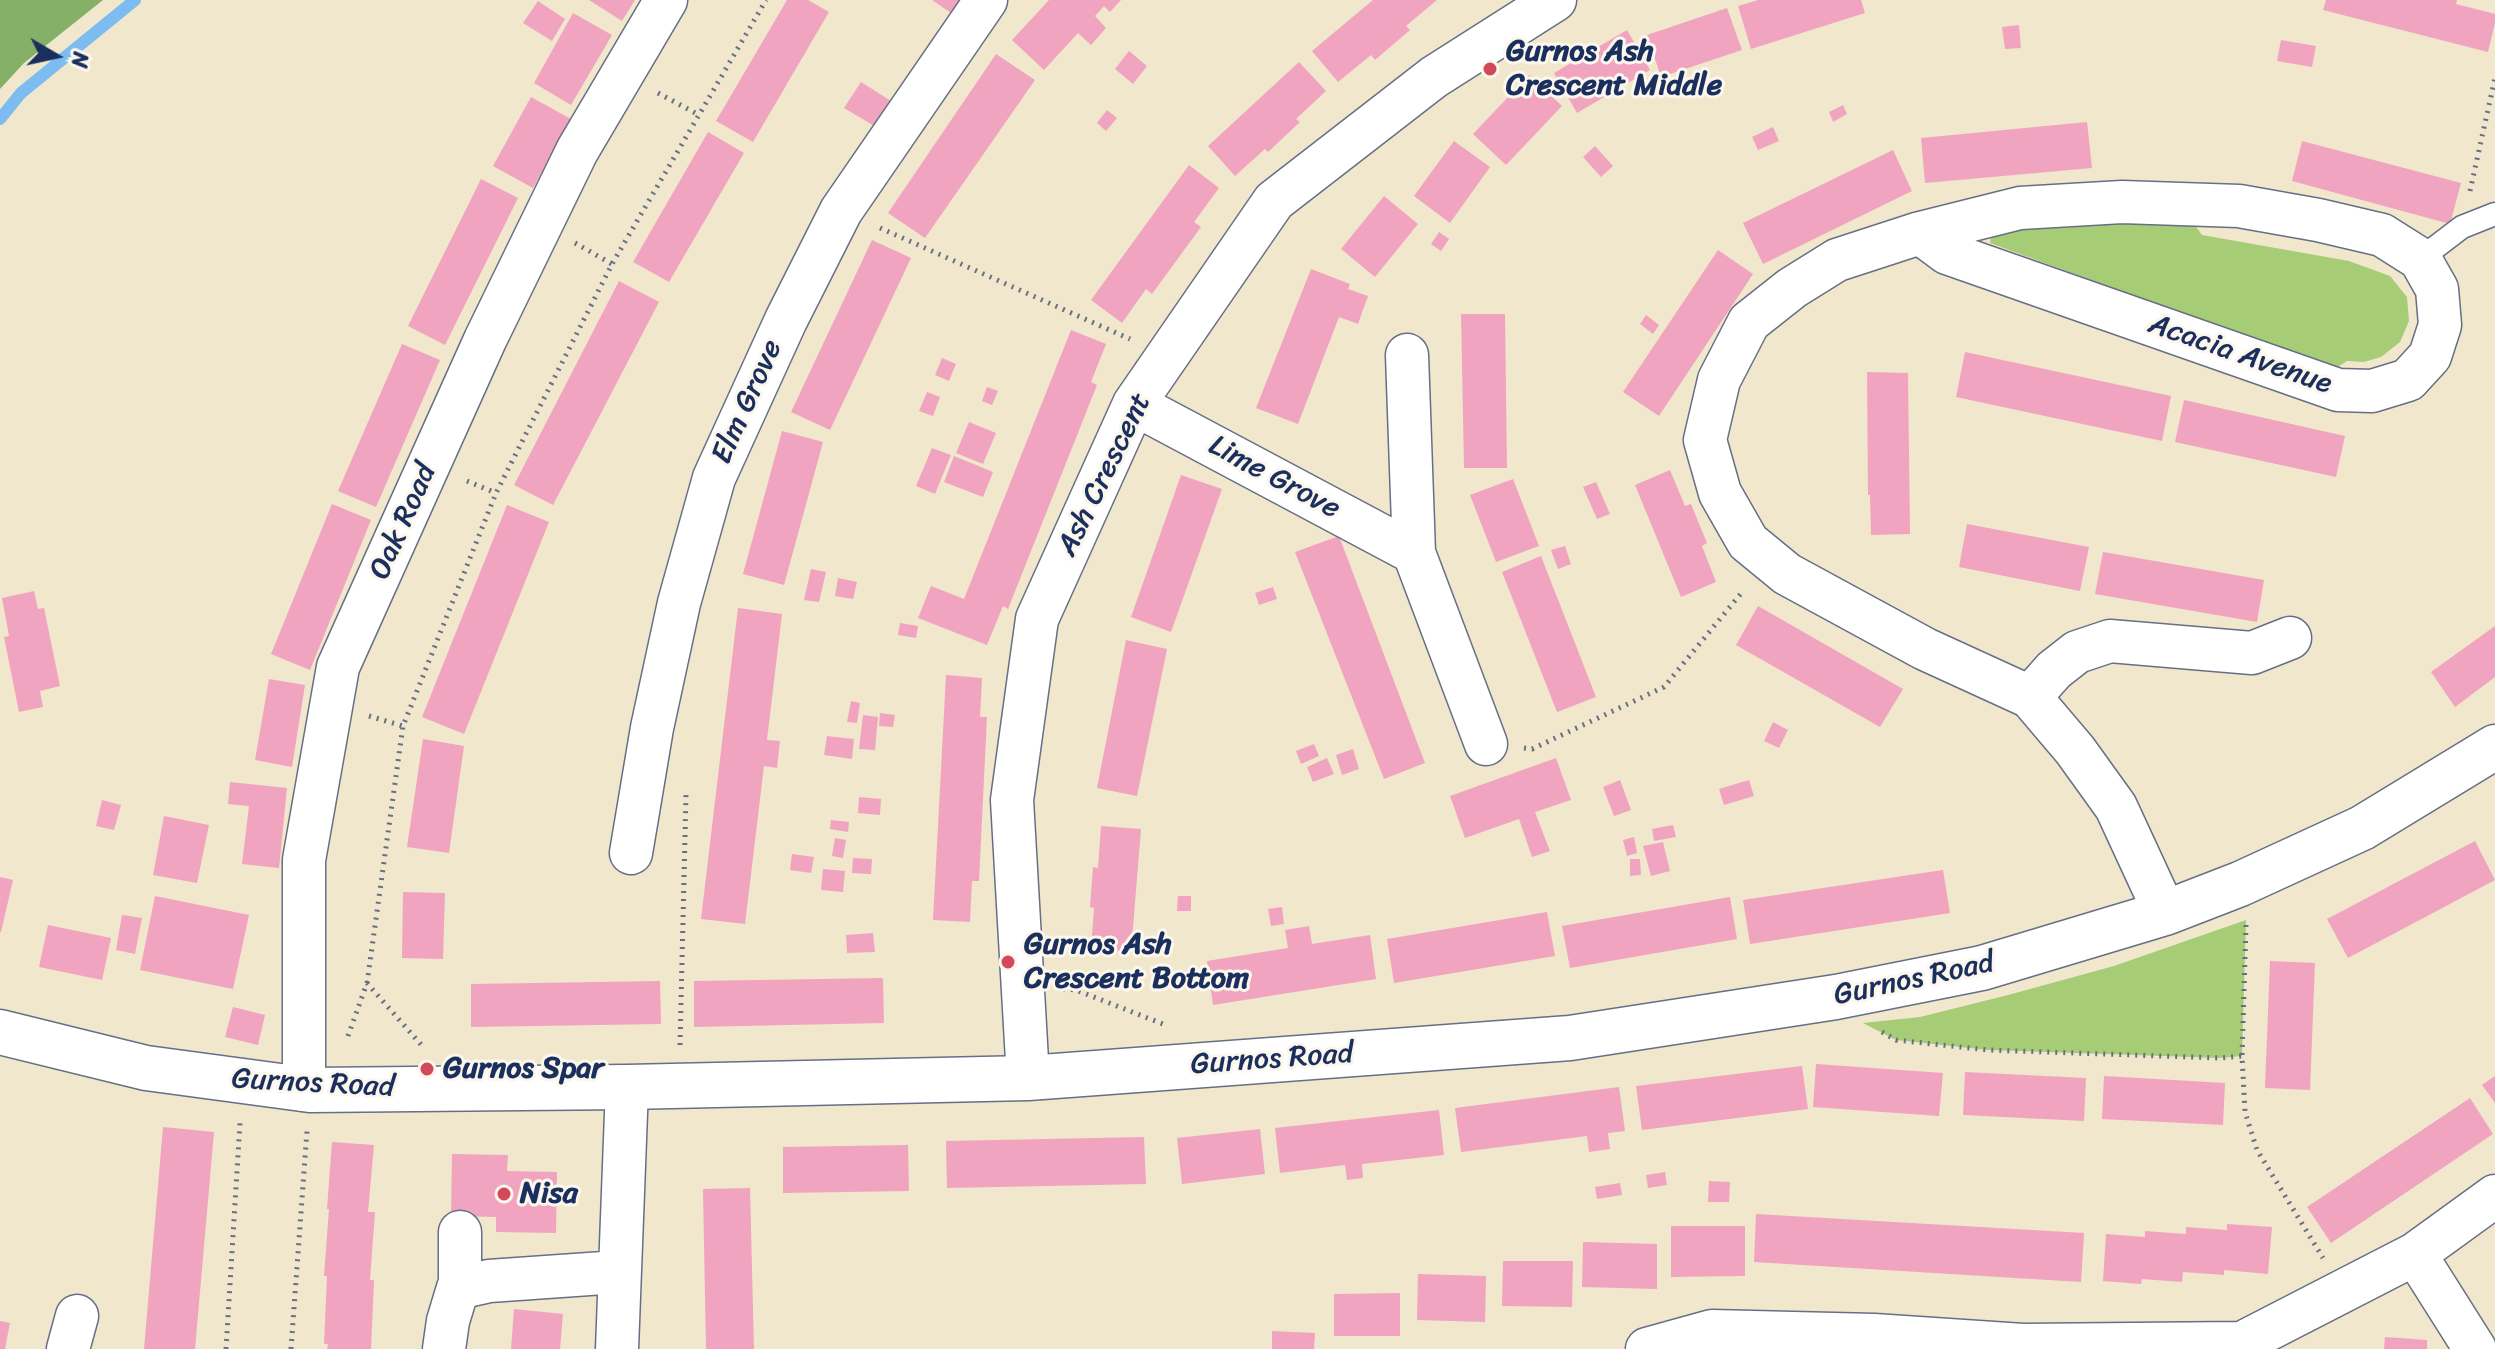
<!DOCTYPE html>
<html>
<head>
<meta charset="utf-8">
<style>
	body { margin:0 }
	#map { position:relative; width:2495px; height:1349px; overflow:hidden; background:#f0e7cc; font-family:Sriracha,sans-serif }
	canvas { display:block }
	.north { position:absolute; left:16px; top:16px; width:80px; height:80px; -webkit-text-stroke:6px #fbf7ec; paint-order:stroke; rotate:99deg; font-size:22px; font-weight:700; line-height:32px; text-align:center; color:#1b2f5e }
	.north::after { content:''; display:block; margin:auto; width:28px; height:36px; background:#1b2f5e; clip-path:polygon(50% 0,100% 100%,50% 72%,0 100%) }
</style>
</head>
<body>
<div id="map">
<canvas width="2495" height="1349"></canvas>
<div class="north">N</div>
</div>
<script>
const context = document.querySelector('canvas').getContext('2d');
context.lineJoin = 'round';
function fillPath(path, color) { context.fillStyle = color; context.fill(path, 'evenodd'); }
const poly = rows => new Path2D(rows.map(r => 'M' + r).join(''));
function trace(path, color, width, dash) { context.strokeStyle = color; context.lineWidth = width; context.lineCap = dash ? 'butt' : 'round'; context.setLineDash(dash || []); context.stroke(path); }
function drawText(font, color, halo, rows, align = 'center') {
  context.font = font + ' Sriracha,sans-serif'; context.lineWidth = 6; context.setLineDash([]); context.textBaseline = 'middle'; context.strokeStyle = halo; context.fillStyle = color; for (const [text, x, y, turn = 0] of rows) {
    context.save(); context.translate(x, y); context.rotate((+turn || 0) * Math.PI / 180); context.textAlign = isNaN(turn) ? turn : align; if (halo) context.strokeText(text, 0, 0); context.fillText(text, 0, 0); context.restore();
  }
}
const green = poly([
	[2098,217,2192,221,2202,235,2349,261,2390,276,2407,297,2409,321,2400,342,2381,357,2364,362,2347,361,2335,369,1990,243,1991,237,1996,231],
	[2246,920,2242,1056,2220,1058,1988,1050,1896,1040,1863,1023,1920,1017,2008,995,2114,966]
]);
const forest = poly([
	[0,0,103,0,24,63,0,89]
]);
const stream = poly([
	[0,119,21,93,135,0]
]);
const building = poly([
	[589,0,635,0,622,21],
	[787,0,808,0,829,12,753,142,716,121],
	[932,0,965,0,954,15],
	[1049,0,1121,0,1110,12,1104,6,1095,16,1106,28,1091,45,1078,33,1044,70,1012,40],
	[1373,0,1437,0,1406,26,1410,30,1375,60,1371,55,1338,82,1312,51],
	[1758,0,1861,0,1865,13,1751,49,1738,6],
	[2326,0,2457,0,2456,4,2495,14,2495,23,2488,52,2323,10],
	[538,1,565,19,552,41,523,23],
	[1727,8,1742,50,1661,77,1647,35],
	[573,13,612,35,571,105,534,83],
	[2019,25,2021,48,2005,49,2002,27],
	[1627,30,1650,70,1577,113,1554,73],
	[2281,40,2316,46,2312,67,2277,61],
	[1129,51,1147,66,1133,84,1115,69],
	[996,54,1035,80,925,238,888,213],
	[1299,62,1326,91,1296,119,1300,122,1268,152,1265,149,1235,176,1208,146],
	[1529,75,1562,106,1506,165,1473,134],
	[861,82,891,101,876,127,844,108],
	[531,97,571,119,533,188,493,166],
	[1843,105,1847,114,1833,122,1829,112],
	[1107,110,1117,118,1106,131,1097,123],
	[2087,122,2092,168,1925,183,1921,138],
	[1773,127,1779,141,1758,150,1752,137],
	[708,132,744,153,669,282,633,262],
	[1454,141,1490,167,1450,223,1414,196],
	[2302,141,2461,183,2450,224,2292,181],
	[1595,146,1613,166,1601,177,1583,157],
	[1893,150,1912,191,1763,264,1743,223],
	[1189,165,1219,188,1194,222,1201,227,1152,294,1146,289,1122,323,1091,300],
	[481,179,518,198,445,345,408,326],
	[1384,196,1418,224,1375,277,1341,249],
	[1439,232,1449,239,1441,251,1431,244],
	[872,240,911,258,830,430,791,412],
	[1718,250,1753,274,1659,416,1623,392],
	[1311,269,1350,284,1348,289,1368,296,1358,324,1339,317,1298,424,1256,408],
	[619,281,659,302,553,505,514,485],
	[1461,314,1505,314,1507,468,1464,468],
	[1646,315,1659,325,1653,334,1640,324],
	[1071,330,1106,344,1091,382,1097,385,1008,609,1003,606,987,645,918,618,931,586,964,599],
	[402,344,440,360,376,507,338,491],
	[1965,352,2171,396,2162,441,1956,397],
	[942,358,956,364,949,381,935,375],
	[1867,372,1908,373,1910,534,1871,535,1870,495,1868,495],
	[987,387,998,391,992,405,982,401],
	[927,392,940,397,933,416,919,411],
	[2184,400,2345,436,2336,477,2175,442],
	[969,422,996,433,983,464,956,453],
	[782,431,823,442,784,585,743,574],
	[932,448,951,455,935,494,916,486],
	[954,456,993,472,983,497,944,482],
	[1670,470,1685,506,1691,504,1707,543,1702,546,1716,582,1681,597,1635,485],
	[1181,475,1222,489,1171,632,1131,617],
	[1513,479,1539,546,1496,562,1470,495],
	[1596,482,1610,514,1597,519,1583,487],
	[332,504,371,520,310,670,271,654],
	[507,505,549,522,464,734,422,717],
	[1967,524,2089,547,2080,591,1959,567],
	[1339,536,1425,763,1384,779,1295,552],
	[1565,546,1571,564,1558,569,1551,550],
	[2103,552,2264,580,2257,622,2095,594],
	[1541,556,1596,697,1557,712,1502,572],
	[811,569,826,572,819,602,804,600],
	[838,578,857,582,853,599,835,596],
	[1273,587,1277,599,1259,605,1255,593],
	[34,591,38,609,44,608,60,686,40,691,43,707,19,712,4,637,9,636,2,598],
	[1758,606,1903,689,1880,727,1736,645],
	[738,608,782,614,767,740,780,741,777,768,764,766,745,924,701,919],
	[900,623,918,626,916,638,898,635],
	[2495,626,2495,677,2455,707,2431,672],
	[1126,640,1167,649,1137,796,1097,788],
	[946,675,982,678,980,717,987,717,979,881,972,881,970,922,933,920],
	[269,679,305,685,292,767,255,760],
	[851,701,860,703,857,723,847,722],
	[880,713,895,715,893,727,879,726],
	[863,715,878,717,875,750,859,749],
	[1773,722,1788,730,1779,748,1764,741],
	[827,736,854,739,852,759,824,755],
	[423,739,464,746,449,853,407,847],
	[1314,744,1319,756,1301,764,1296,751],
	[1353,749,1359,769,1342,775,1336,755],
	[1327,758,1334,774,1313,782,1307,767],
	[1556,758,1571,800,1535,812,1550,851,1532,857,1519,819,1465,838,1450,796],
	[1620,780,1631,810,1614,816,1603,787],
	[1749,780,1754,796,1724,805,1719,789],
	[230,782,287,788,279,868,242,864,249,806,228,804],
	[859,797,881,799,880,815,858,813],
	[102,800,121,805,114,830,96,826],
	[164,816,209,825,197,883,153,875],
	[831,820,849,822,848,832,830,829],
	[1673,825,1676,837,1654,841,1652,829],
	[1101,826,1141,829,1131,952,1091,949,1094,908,1090,907,1093,867,1098,868],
	[1634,837,1637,853,1627,856,1623,840],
	[835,838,846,840,843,858,832,856],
	[2475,841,2495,880,2348,958,2327,919],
	[1663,842,1670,871,1651,876,1643,846],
	[792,854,814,857,811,873,790,870],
	[853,858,872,859,871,874,852,873],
	[1630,859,1640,859,1641,875,1630,876],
	[823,869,845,871,843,892,821,890],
	[1943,870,1950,913,1750,944,1743,900],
	[0,877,13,880,1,932,0,932],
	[403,892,445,893,443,959,402,958],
	[155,896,249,915,233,989,140,970],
	[1178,896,1191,896,1191,911,1177,911],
	[1730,897,1737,939,1570,968,1562,926],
	[1282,907,1284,924,1271,926,1268,909],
	[1547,912,1555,956,1394,983,1387,939],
	[122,915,142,918,135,954,116,950],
	[48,925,111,938,102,980,39,967],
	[1309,926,1312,944,1370,935,1376,979,1213,1005,1207,961,1288,948,1285,930],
	[873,933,875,952,847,953,846,935],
	[2270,961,2315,963,2310,1090,2265,1088],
	[883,978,884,1023,694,1027,694,981],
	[660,981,661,1024,471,1027,471,984],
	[233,1007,265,1015,258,1045,225,1037],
	[1816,1064,1943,1073,1939,1116,1813,1107],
	[1802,1066,1808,1109,1642,1130,1636,1086],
	[1965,1072,2086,1078,2084,1121,1963,1115],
	[2104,1076,2225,1083,2223,1125,2102,1119],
	[2495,1076,2495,1103,2482,1085],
	[1619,1087,1625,1131,1608,1133,1610,1149,1589,1152,1587,1136,1461,1152,1455,1108],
	[2470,1098,2493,1134,2331,1243,2307,1207],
	[1439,1110,1444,1155,1362,1164,1363,1178,1347,1180,1345,1165,1280,1173,1275,1128],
	[163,1127,214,1132,195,1349,144,1349],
	[1260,1129,1265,1174,1182,1184,1177,1138],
	[1144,1137,1146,1184,947,1188,946,1141],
	[332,1142,374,1145,368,1212,375,1212,370,1280,374,1280,371,1349,327,1349,328,1344,324,1344,327,1276,324,1276,329,1209,327,1209],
	[908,1145,909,1191,783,1193,783,1147],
	[452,1154,508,1155,507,1171,557,1172,556,1233,496,1232,496,1217,451,1216],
	[1665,1172,1667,1185,1648,1188,1646,1175],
	[1709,1181,1730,1182,1729,1202,1708,1202],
	[1620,1183,1622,1195,1597,1199,1595,1187],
	[750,1188,754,1349,706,1349,703,1189],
	[1756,1214,2084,1233,2081,1282,1754,1262],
	[2227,1224,2272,1227,2268,1274,2224,1270,2224,1275,2183,1272,2182,1282,2142,1279,2141,1284,2103,1281,2106,1234,2145,1237,2145,1231,2186,1234,2186,1227,2227,1230],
	[1671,1226,1745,1226,1745,1276,1671,1277],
	[1583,1242,1657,1244,1657,1289,1582,1287],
	[1503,1261,1573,1261,1572,1307,1502,1306],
	[1418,1274,1486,1276,1485,1322,1417,1320],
	[1400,1293,1400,1336,1334,1336,1334,1294],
	[514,1309,563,1314,560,1349,511,1349],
	[0,1321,10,1323,5,1349,0,1349],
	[1272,1331,1315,1333,1314,1349,1272,1349],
	[2385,1337,2427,1340,2427,1349,2384,1349]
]);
const path = poly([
	[658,93,699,115],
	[2470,191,2495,78],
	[880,228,1130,339],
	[575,243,612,264],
	[467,481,496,493],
	[369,716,403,726],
	[1524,748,1532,749,1664,687,1743,591],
	[2246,925,2242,1056,2245,1112,2257,1150,2323,1258],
	[367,983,403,726,496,493,612,264,766,0],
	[1063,989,1076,990,1163,1024],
	[1882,1032,1896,1040,1988,1050,2220,1058,2242,1056],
	[348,1036,367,983,424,1048],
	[680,1045,686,795],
	[226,1349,240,1123],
	[291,1349,307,1131]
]);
const service = poly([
	[2420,259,2462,227,2495,214]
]);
const minor = poly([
	[1920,233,1947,253,2338,390,2372,391,2408,380,2430,356,2440,325,2437,289,2420,259,2382,235,2318,220,2239,206,2122,202,2020,208,1920,233,1837,260,1792,288,1749,322,1719,380,1705,440,1720,493,1748,542,1787,574,1925,649,2030,697,2075,750,2116,807,2165,913],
	[1407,355,1414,553,1486,744],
	[1134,404,1414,553],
	[2030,697,2054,670,2077,652,2110,641,2252,653,2290,638],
	[631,853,652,728,679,603,714,478,786,320,841,211,986,0],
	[1028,1078,1012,800,1037,619,1134,404,1274,201,1434,77,1555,0],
	[304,1090,304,860,338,667,485,340,577,151,666,0],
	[460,1232,460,1288],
	[2415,1254,2475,1349],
	[68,1349,77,1316],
	[444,1349,448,1321,458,1288,489,1281,618,1272],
	[617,1349,627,1087],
	[1647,1349,1712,1331,1874,1335,2023,1345,2242,1343,2415,1254,2495,1196]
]);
const tertiary = poly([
	[0,1032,146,1068,310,1090,627,1087,1028,1078,1570,1038,1836,997,1982,968,2165,913,2240,884,2362,828,2495,747]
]);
const markers = [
	[1490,69,8,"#d1495b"],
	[1008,962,8,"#d1495b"],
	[427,1069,8,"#d1495b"],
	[504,1194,8,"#d1495b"]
];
const poiNames = [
	["Gurnos Ash",1506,52],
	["Crescent Middle",1506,86],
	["Gurnos Ash",1024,945],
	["Crescent Bottom",1024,979],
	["Gurnos Spar",443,1069],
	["Nisa",520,1194]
];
const streetNames = [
	["Acacia Avenue",2240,355,19],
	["Elm Grove",748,402,-66],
	["Ash Crescent",1105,475,-64],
	["Lime Grove",1274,478,28],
	["Oak Road",404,522,-66],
	["Gurnos Road",1914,980,-12],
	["Gurnos Road",1272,1060,-4],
	["Gurnos Road",313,1084,3]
];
fillPath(green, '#a7cc76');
fillPath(forest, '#85b067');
trace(stream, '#7cbcf1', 12);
fillPath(building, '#f1a4c0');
trace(service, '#666f84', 25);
trace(minor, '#666f84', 45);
trace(tertiary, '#666f84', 47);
trace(path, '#666f84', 5, [2, 6]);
trace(service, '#fff', 22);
trace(minor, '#fff', 42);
trace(tertiary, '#fff', 44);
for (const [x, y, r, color] of markers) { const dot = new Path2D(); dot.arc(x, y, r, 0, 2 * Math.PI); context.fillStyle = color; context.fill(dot); trace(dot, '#fbf7ec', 3); }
drawText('bold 30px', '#1b2f5e', '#fbf7ec', poiNames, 'left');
drawText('30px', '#1b2f5e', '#fbf7ec', streetNames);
</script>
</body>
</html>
